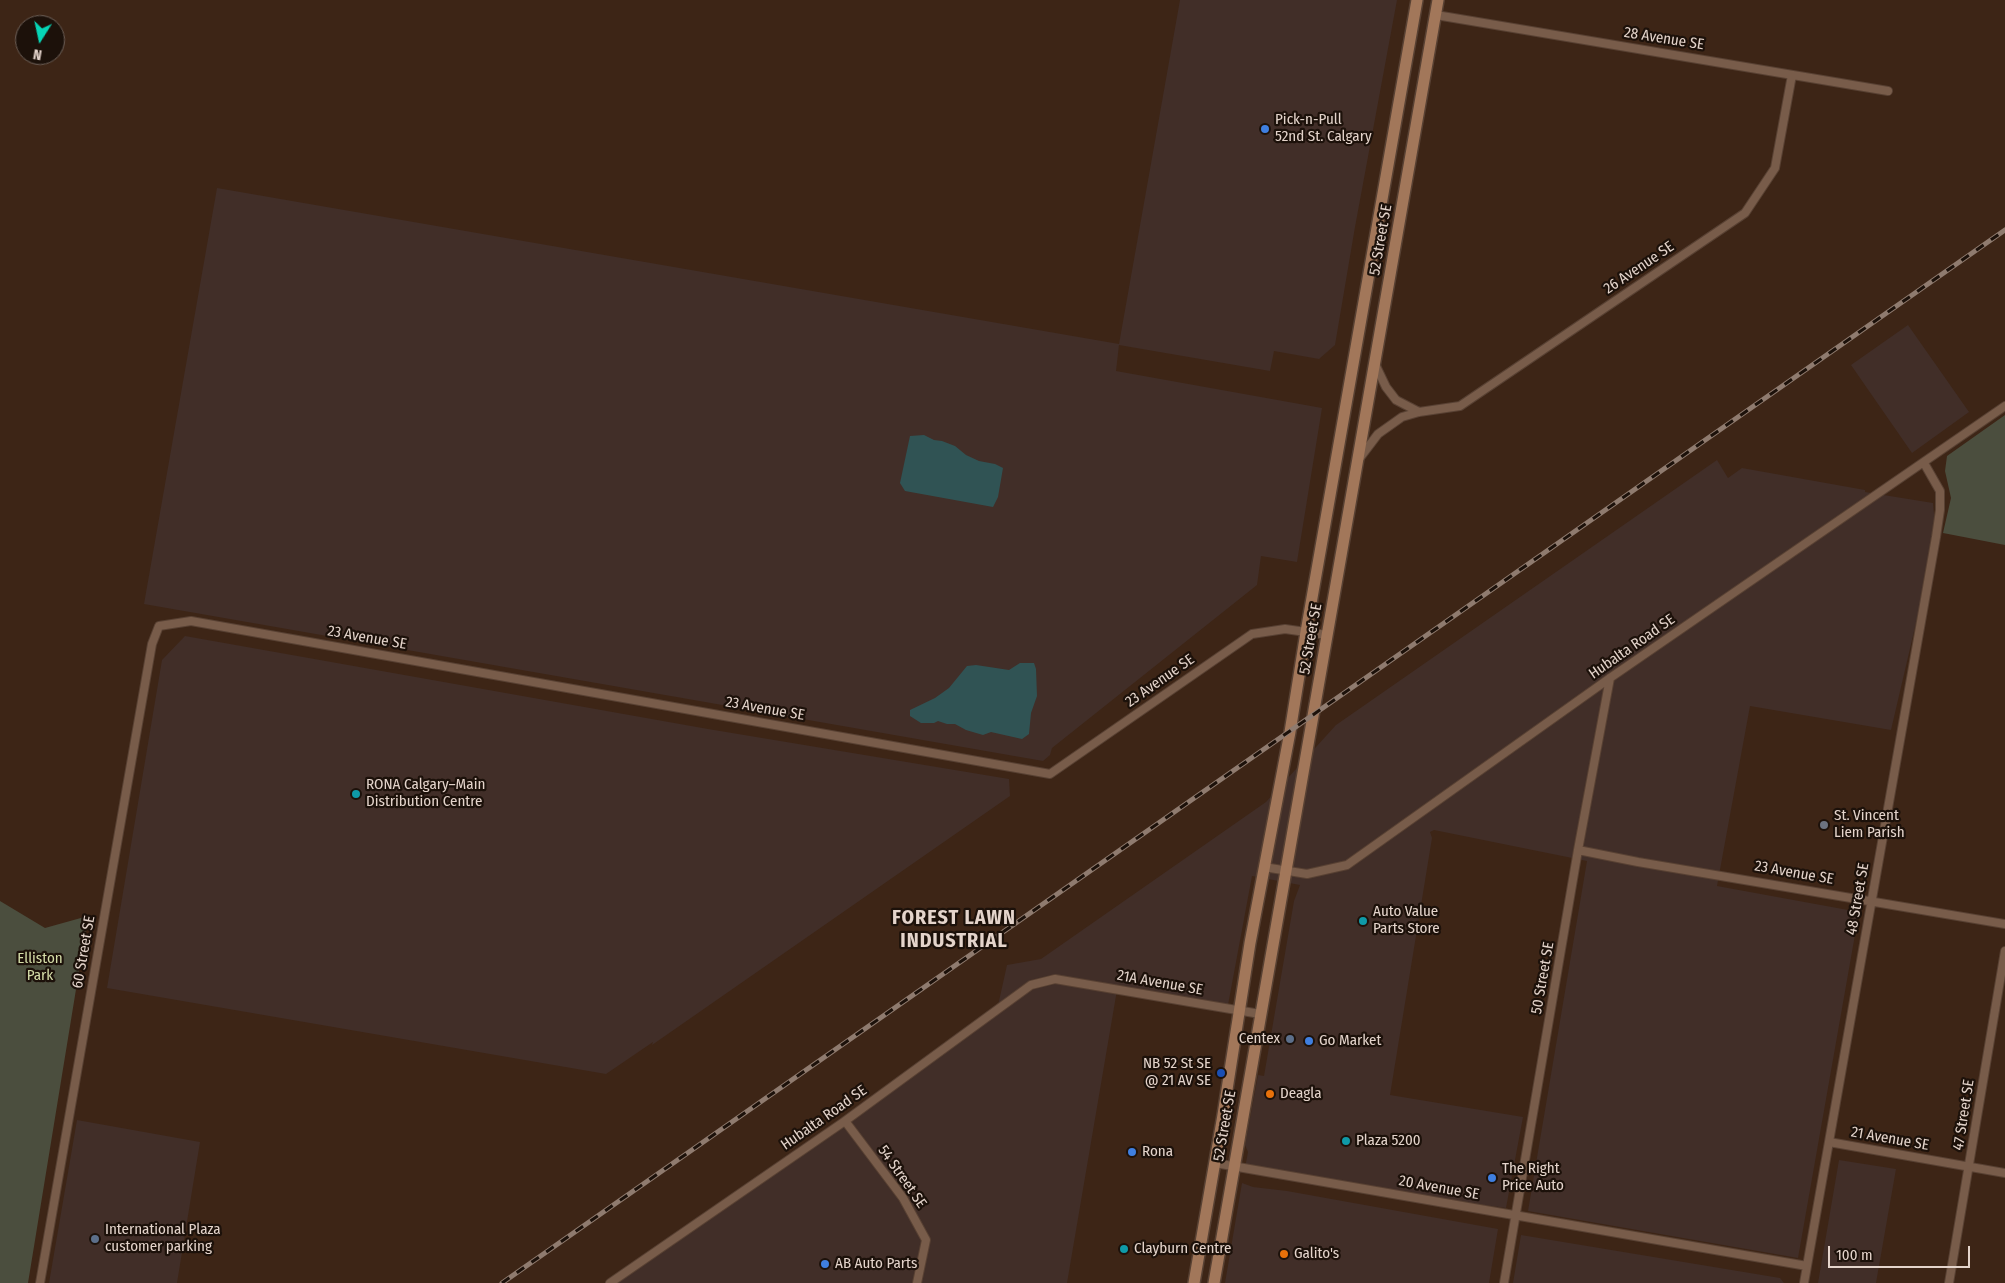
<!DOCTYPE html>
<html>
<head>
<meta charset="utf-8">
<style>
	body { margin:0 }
	#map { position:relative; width:2005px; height:1283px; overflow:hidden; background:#3d2516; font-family:"Fira Sans Condensed",sans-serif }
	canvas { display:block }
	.north { position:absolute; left:15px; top:15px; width:50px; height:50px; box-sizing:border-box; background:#1c110a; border:1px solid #6c5f57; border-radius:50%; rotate:190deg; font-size:14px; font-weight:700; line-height:20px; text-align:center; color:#e4d4cb }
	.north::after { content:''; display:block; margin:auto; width:18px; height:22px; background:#06d5b6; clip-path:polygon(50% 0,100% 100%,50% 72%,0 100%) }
	.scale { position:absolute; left:1828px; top:1246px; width:142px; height:22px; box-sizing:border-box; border:2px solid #e4d4cb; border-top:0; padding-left:6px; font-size:15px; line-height:18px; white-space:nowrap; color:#e4d4cb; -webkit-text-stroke:4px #1c110a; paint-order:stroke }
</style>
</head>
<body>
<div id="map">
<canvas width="2005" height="1283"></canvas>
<div class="north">N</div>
<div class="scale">100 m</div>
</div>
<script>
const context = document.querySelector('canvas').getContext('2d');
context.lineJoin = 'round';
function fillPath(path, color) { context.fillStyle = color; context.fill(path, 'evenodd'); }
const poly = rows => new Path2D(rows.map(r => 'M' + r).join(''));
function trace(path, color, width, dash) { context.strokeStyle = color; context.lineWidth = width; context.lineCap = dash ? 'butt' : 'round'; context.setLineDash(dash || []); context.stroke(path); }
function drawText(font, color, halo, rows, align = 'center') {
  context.font = font + ' "Fira Sans Condensed",sans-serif'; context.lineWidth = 4.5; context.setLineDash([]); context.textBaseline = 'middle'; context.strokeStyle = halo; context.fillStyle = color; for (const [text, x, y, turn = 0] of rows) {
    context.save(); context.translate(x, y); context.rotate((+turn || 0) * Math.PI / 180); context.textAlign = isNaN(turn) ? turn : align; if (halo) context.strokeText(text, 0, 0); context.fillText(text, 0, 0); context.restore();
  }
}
const commercial = poly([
	[1180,0,1397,0,1355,227,1335,345,1319,359,1274,351,1270,371,1119,345,1116,371,1322,408,1297,562,1261,556,1257,585,1052,748,1050,755,1043,761,144,604,217,188,1119,344],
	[1908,325,1969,412,1912,453,1851,365],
	[1717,460,1728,478,1742,468,1865,490,1865,492,1933,503,1936,537,1891,730,1750,706,1717,886,1859,912,1798,1258,1528,1211,1587,861,1434,830,1430,832,1432,838,1390,1095,1523,1117,1506,1208,1374,1190,1245,1168,1248,1152,1245,1145,1258,1075,1264,1076,1294,901,1300,885,1252,876,1228,1005,1117,990,1067,1283,610,1283,997,1010,1007,965,1041,959,1266,802,1336,725],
	[185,636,708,729,1009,779,1010,796,652,1045,653,1042,606,1074,107,988,162,660],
	[77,1120,200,1142,177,1283,49,1283],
	[1839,1160,1896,1169,1876,1283,1818,1283],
	[1242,1183,1253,1187,1287,1191,1498,1229,1489,1283,1225,1283],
	[1521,1235,1780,1278,1784,1283,1513,1283]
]);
const green = poly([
	[2005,415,2005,545,1943,533,1951,498,1945,471,1947,456],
	[0,901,45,928,88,916,28,1283,0,1283]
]);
const water = poly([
	[924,435,934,440,942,441,955,446,966,455,979,461,995,464,1003,468,998,497,993,507,905,491,900,483,910,436],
	[1020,663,1034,663,1036,669,1037,696,1031,713,1029,734,1022,739,991,732,983,735,966,730,955,724,947,724,938,721,934,723,921,723,910,716,910,710,935,698,949,688,967,666,976,665,1009,670]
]);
const minor = poly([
	[1436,15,1888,91],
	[1375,364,1386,387,1396,400,1419,412],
	[1359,459,1378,434,1402,417,1419,412,1460,406,1745,213,1775,168,1792,75],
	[1578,850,1638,862,2005,924],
	[1264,867,1307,874,1347,865,1610,678,2005,406],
	[845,1121,903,1198,926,1240,917,1283],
	[1829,1142,2005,1173],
	[1215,1163,1807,1266],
	[40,1283,152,644,159,626,191,621,1050,774,1252,634,1285,629,1327,635],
	[610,1283,845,1121,1031,985,1055,979,1260,1014],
	[1504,1283,1578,850,1610,678],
	[1804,1283,1936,537,1940,510,1940,491,1924,463],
	[1949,1283,2005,951]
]);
const secondary = poly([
	[1194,1283,1223,1115,1250,943,1290,732,1306,632,1417,0],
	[1214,1283,1438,0]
]);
const rail = poly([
	[502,1283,2005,230]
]);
const markers = [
	[1265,129,5,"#3f7fe0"],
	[356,794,5,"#0f9aa8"],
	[1824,825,5,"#6b7280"],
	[1363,921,5,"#0f9aa8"],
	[1290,1039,5,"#5c6f8a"],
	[1309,1041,5,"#3f7fe0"],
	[1221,1073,5,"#1a4fb4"],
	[1270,1094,5,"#e8710a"],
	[1346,1141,5,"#0f9aa8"],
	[1132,1152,5,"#3f7fe0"],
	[1492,1178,5,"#3f7fe0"],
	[95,1239,5,"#5c6f8a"],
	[1124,1249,5,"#0f9aa8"],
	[1284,1254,5,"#e8710a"],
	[825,1264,5,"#3f7fe0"]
];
const streetNames = [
	["28 Avenue SE",1664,39,9],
	["52 Street SE",1381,240,-80],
	["26 Avenue SE",1639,268,-34],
	["23 Avenue SE",367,638,10],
	["52 Street SE",1311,639,-80],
	["Hubalta Road SE",1632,647,-35],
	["23 Avenue SE",1160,681,-35],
	["23 Avenue SE",765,709,10],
	["23 Avenue SE",1794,873,10],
	["48 Street SE",1858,899,-80],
	["60 Street SE",84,952,-80],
	["50 Street SE",1543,978,-80],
	["21A Avenue SE",1160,983,10],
	["47 Street SE",1964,1115,-81],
	["Hubalta Road SE",824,1118,-35],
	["52 Street SE",1225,1126,-80],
	["21 Avenue SE",1890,1139,10],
	["54 Street SE",902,1177,55],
	["20 Avenue SE",1439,1188,10]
];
const poiNames = [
	["Pick-n-Pull",1275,120],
	["52nd St. Calgary",1275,137],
	["RONA Calgary–Main",366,785],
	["Distribution Centre",366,802],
	["St. Vincent",1834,816],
	["Liem Parish",1834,833],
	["Auto Value",1373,912],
	["Parts Store",1373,929],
	["Centex",1280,1039,"right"],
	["Go Market",1319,1041],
	["NB 52 St SE",1211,1064,"right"],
	["@ 21 AV SE",1211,1081,"right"],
	["Deagla",1280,1094],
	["Plaza 5200",1356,1141],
	["Rona",1142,1152],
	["The Right",1502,1169],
	["Price Auto",1502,1186],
	["International Plaza",105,1230],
	["customer parking",105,1247],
	["Clayburn Centre",1134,1249],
	["Galito's",1294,1254],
	["AB Auto Parts",835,1264]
];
const parkNames = [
	["Elliston",40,959],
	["Park",40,976]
];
const districtNames = [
	["FOREST LAWN",954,918],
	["INDUSTRIAL",954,941]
];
fillPath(commercial, '#412e28');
fillPath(green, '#4b4e3e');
fillPath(water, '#305354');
trace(minor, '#584133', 10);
trace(secondary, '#584133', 14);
trace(minor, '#785c4a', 8);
trace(secondary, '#a2775a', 11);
trace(rail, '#8f7b6f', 5);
trace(rail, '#1c110a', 3, [9]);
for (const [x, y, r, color] of markers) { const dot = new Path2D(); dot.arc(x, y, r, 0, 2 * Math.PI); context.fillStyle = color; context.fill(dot); trace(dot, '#1c110a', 2); }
drawText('15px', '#e4d4cb', '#1c110a', streetNames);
drawText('15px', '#e4d4cb', '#1c110a', poiNames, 'left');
drawText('15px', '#d5dda8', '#1c110a', parkNames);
context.letterSpacing = '1px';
drawText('bold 20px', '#e4d4cb', '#1c110a', districtNames);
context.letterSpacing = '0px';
</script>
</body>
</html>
